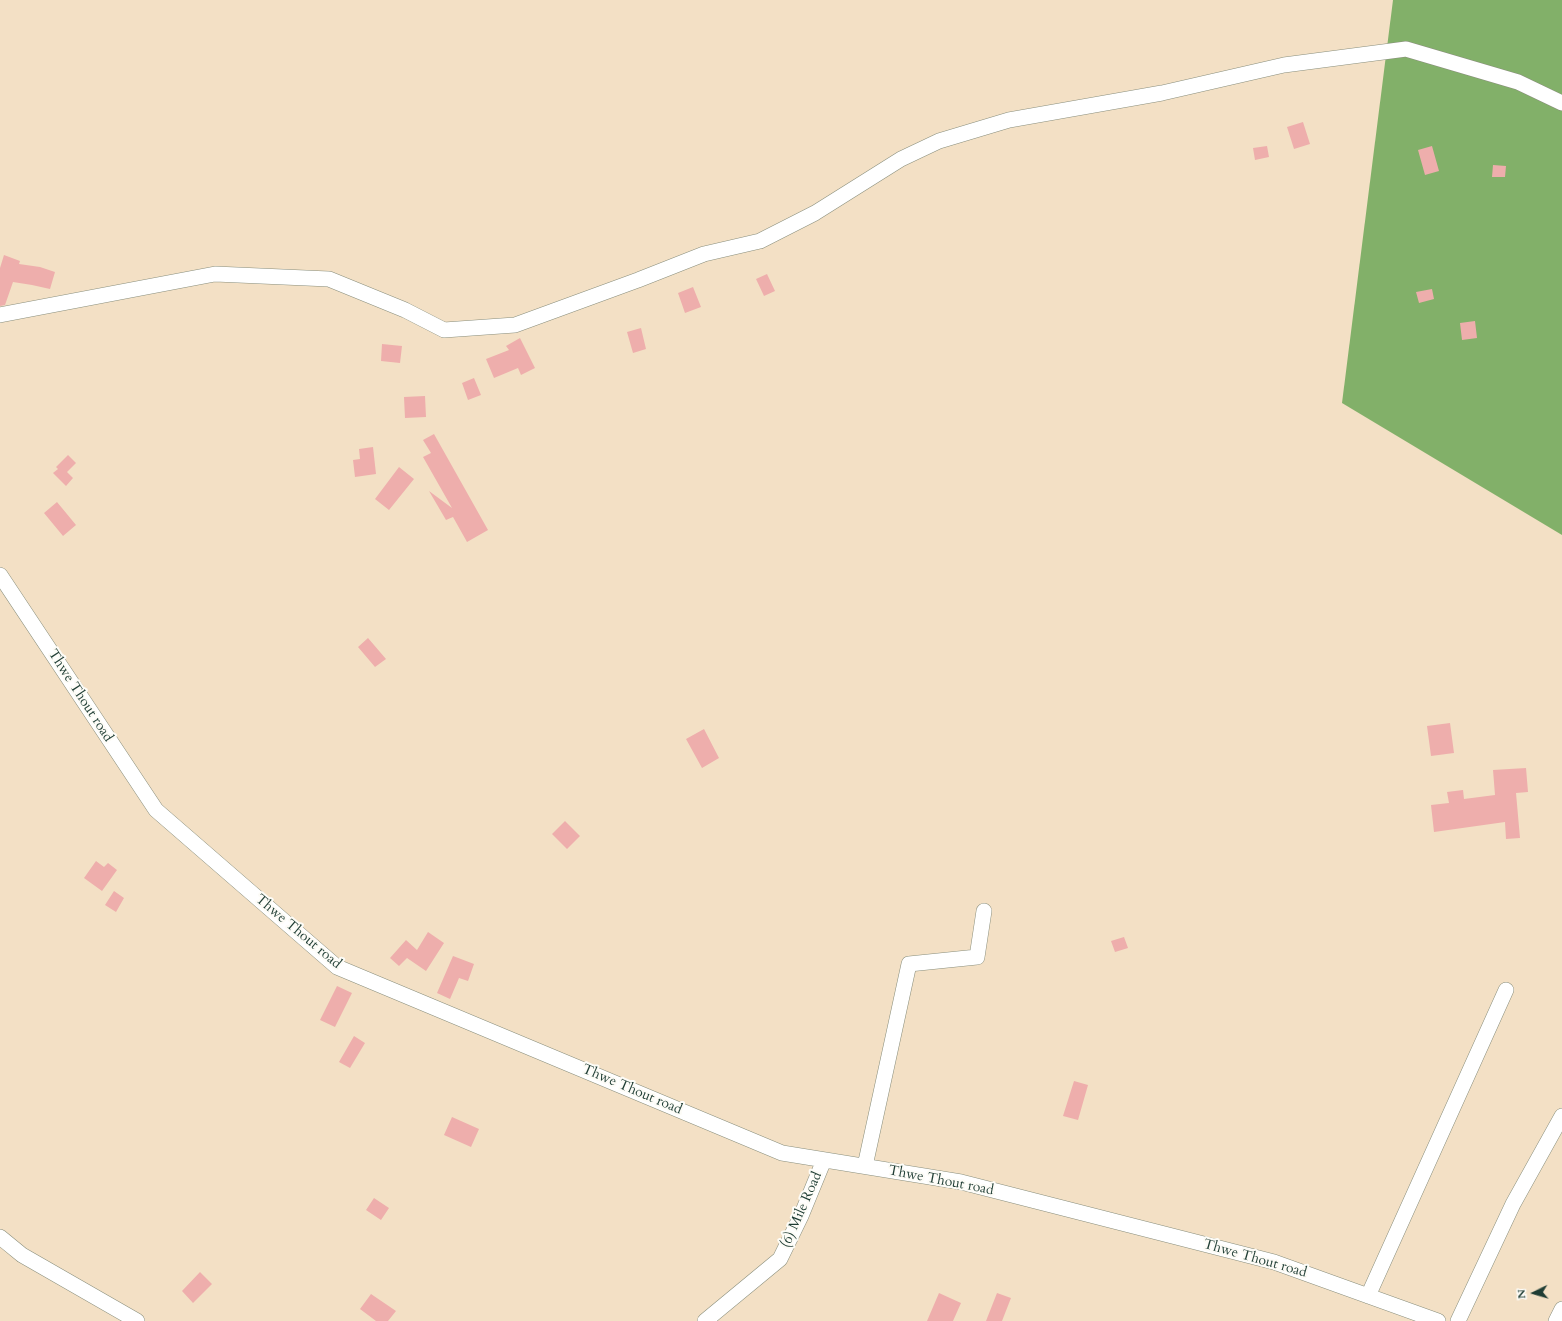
<!DOCTYPE html>
<html>
<head>
<meta charset="utf-8">
<style>
	body { margin:0 }
	#map { position:relative; width:1562px; height:1321px; overflow:hidden; background:#f3e0c5; font-family:Cardo,serif }
	canvas { display:block }
	.north { position:absolute; left:1514px; top:1273px; width:40px; height:40px; -webkit-text-stroke:3px #fdfcf7; paint-order:stroke; rotate:265deg; font-size:11px; font-weight:700; line-height:16px; text-align:center; color:#1f3d34 }
	.north::after { content:''; display:block; margin:auto; width:14px; height:18px; background:#1f3d34; clip-path:polygon(50% 0,100% 100%,50% 72%,0 100%) }
</style>
</head>
<body>
<div id="map">
<canvas width="1562" height="1321"></canvas>
<div class="north">N</div>
</div>
<script>
const context = document.querySelector('canvas').getContext('2d');
context.lineJoin = 'round';
function fillPath(path, color) { context.fillStyle = color; context.fill(path, 'evenodd'); }
const poly = rows => new Path2D(rows.map(r => 'M' + r).join(''));
function trace(path, color, width, dash) { context.strokeStyle = color; context.lineWidth = width; context.lineCap = dash ? 'butt' : 'round'; context.setLineDash(dash || []); context.stroke(path); }
function drawText(font, color, halo, rows, align = 'center') {
  context.font = font + ' Cardo,serif'; context.lineWidth = 4; context.setLineDash([]); context.textBaseline = 'middle'; context.strokeStyle = halo; context.fillStyle = color; for (const [text, x, y, turn = 0] of rows) {
    context.save(); context.translate(x, y); context.rotate((+turn || 0) * Math.PI / 180); context.textAlign = isNaN(turn) ? turn : align; if (halo) context.strokeText(text, 0, 0); context.fillText(text, 0, 0); context.restore();
  }
}
const forest = poly([
	[1393,0,1562,0,1562,535,1342,403]
]);
const building = poly([
	[1303,122,1310,144,1294,149,1287,127],
	[1267,146,1269,157,1255,160,1253,148],
	[1432,146,1439,171,1425,175,1418,150],
	[1493,165,1506,166,1505,177,1492,177],
	[4,255,20,261,19,264,40,267,55,272,50,289,32,285,13,282,5,305,0,306,0,268],
	[767,274,775,291,764,296,756,279],
	[693,287,701,307,685,313,678,293],
	[1432,289,1434,299,1419,303,1416,292],
	[1475,321,1477,338,1462,340,1460,323],
	[641,328,646,349,633,353,627,332],
	[520,338,535,368,521,375,518,368,494,378,486,359,509,350,506,346],
	[382,344,402,346,400,363,381,361],
	[474,378,481,395,468,400,462,383],
	[425,396,426,417,405,418,404,397],
	[434,434,488,530,467,542,453,517,446,520,429,491,452,508,423,457,431,453,423,440],
	[373,447,376,474,355,477,353,460,360,459,359,449],
	[68,455,76,463,67,472,73,478,66,486,53,473,58,469,56,467],
	[399,467,414,479,389,510,375,499],
	[57,502,76,525,63,536,44,513],
	[368,638,386,659,375,667,358,647],
	[1450,723,1454,753,1431,756,1427,726],
	[704,729,719,758,702,768,686,739],
	[1526,768,1528,792,1516,793,1520,838,1506,839,1505,822,1434,832,1431,805,1449,803,1447,792,1463,790,1464,799,1495,795,1493,770],
	[565,821,580,836,567,849,552,834],
	[96,861,104,867,108,863,117,870,102,891,84,878],
	[114,891,124,898,116,912,105,905],
	[428,932,444,943,426,971,407,958,399,966,390,958,406,940,417,950],
	[1124,937,1128,948,1115,952,1111,941],
	[453,956,474,964,468,981,459,978,450,999,437,993],
	[337,986,352,993,335,1027,320,1020],
	[354,1036,365,1043,350,1068,339,1062],
	[1074,1081,1088,1085,1078,1120,1063,1116],
	[452,1117,479,1129,471,1147,444,1135],
	[374,1198,389,1208,381,1220,366,1210],
	[200,1272,212,1284,193,1303,182,1291],
	[939,1293,961,1303,953,1321,927,1321],
	[997,1293,1011,1298,1002,1321,986,1321],
	[371,1294,396,1311,388,1321,376,1321,360,1309]
]);
const minor = poly([
	[0,315,215,274,329,279,405,310,444,330,515,325,638,280,704,254,760,241,815,213,901,159,939,141,1009,120,1162,93,1284,65,1406,49,1518,82,1562,103],
	[0,575,156,810,337,967,782,1153,961,1182,1274,1262,1438,1321],
	[865,1166,909,964,977,957,984,911],
	[0,1237,22,1255,137,1321],
	[1368,1296,1506,990],
	[705,1321,780,1259,801,1216,824,1160],
	[1458,1321,1513,1204,1562,1116],
	[1556,1321,1562,1309]
]);
const streetNames = [
	["Thwe Thout road",80,696,57],
	["Thwe Thout road",298,932,40],
	["Thwe Thout road",632,1090,23],
	["Thwe Thout road",941,1181,11],
	["(6) Mile Road",802,1210,-66],
	["Thwe Thout road",1255,1259,16]
];
fillPath(forest, '#82b069');
fillPath(building, '#eeaeac');
trace(minor, '#898e7c', 16);
trace(minor, '#fff', 15);
drawText('14px', '#1f3d34', '#fdfcf7', streetNames);
</script>
</body>
</html>
